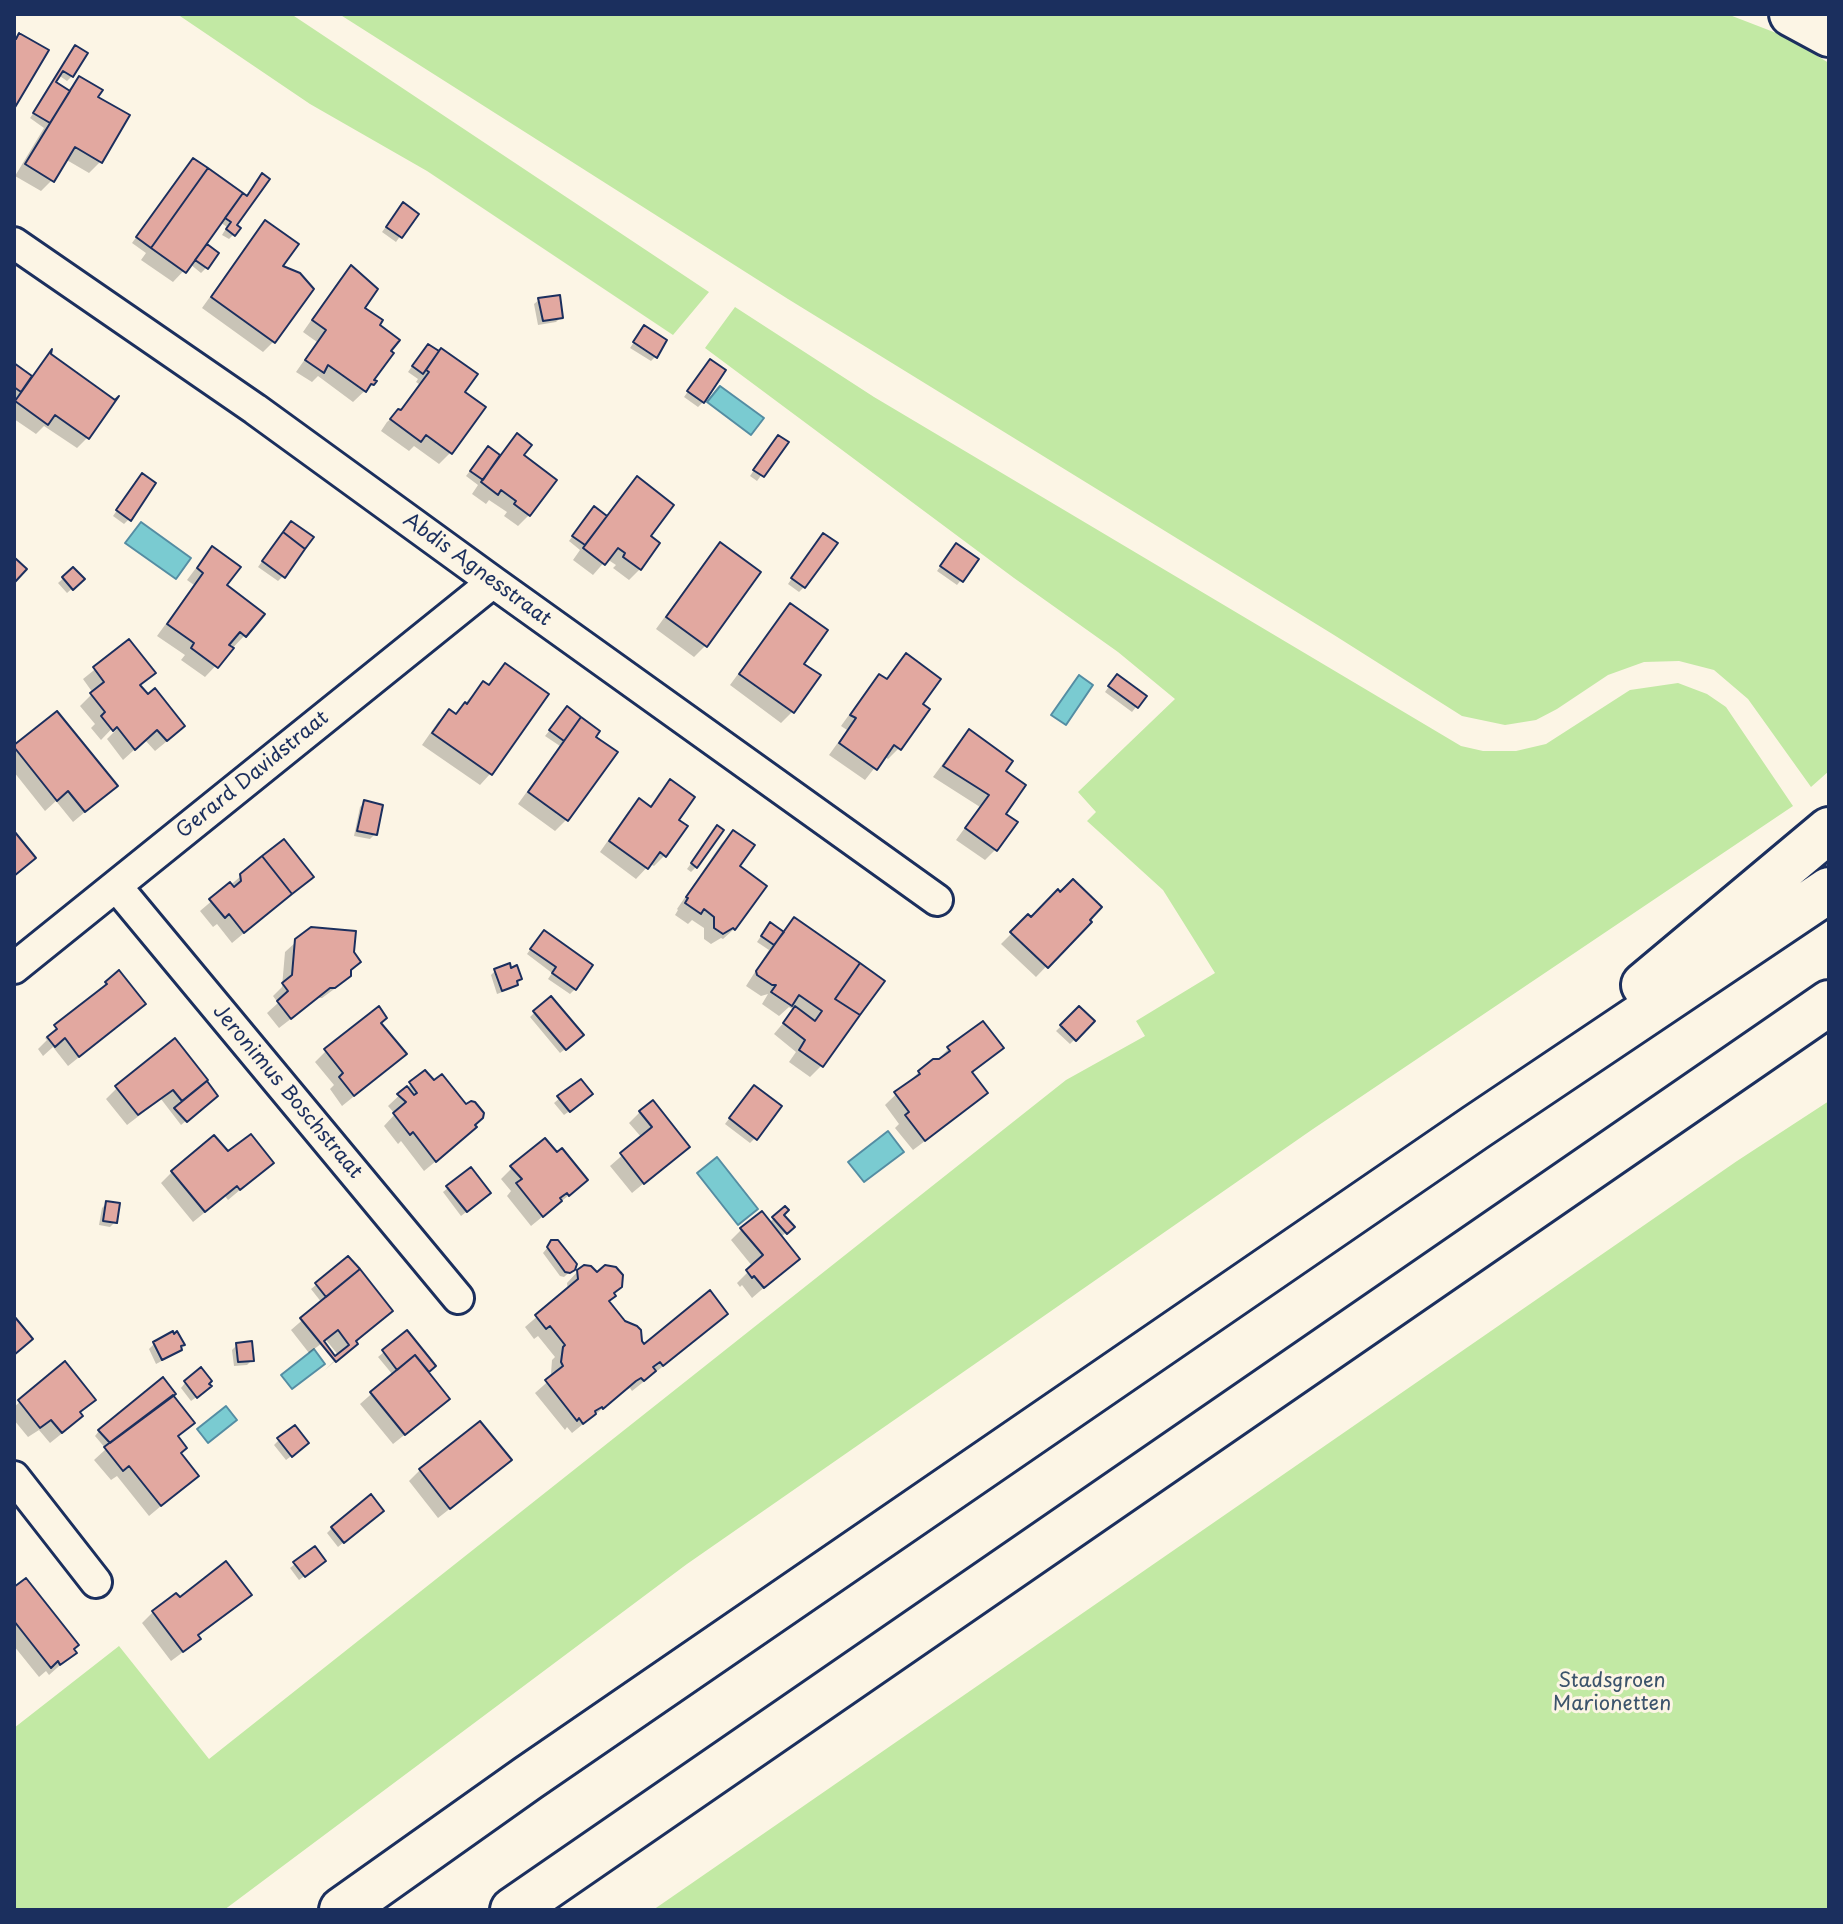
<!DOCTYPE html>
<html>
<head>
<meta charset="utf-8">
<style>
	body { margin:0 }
	#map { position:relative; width:1843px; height:1924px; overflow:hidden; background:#fcf5e5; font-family:"Playpen Sans",sans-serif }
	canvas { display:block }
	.frame { position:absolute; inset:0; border:16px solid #1b2f5e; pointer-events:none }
</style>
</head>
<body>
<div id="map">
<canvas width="1843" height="1924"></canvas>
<div class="frame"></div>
</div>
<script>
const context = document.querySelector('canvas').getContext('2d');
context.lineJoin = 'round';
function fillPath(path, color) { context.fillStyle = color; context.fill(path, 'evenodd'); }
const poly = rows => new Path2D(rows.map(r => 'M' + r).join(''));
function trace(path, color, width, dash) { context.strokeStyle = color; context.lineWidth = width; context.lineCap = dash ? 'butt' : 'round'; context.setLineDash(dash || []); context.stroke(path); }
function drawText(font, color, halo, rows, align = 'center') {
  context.font = font + ' "Playpen Sans",sans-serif'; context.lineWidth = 6; context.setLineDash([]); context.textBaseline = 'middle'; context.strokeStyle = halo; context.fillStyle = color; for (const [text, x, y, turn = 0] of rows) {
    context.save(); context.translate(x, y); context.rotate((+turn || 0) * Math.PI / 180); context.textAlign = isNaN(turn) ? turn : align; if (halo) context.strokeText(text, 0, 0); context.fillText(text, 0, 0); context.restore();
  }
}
const green = poly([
	[177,14,291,14,709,292,673,335,427,171,310,104],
	[339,14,1727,14,1784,36,1829,63,1829,771,1811,787,1748,699,1714,670,1679,661,1644,662,1608,675,1557,709,1536,720,1505,725,1462,716,1334,635,788,299],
	[735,307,874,397,1461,746,1483,751,1516,751,1546,744,1630,690,1678,683,1707,694,1726,707,1793,806,1313,1129,687,1564,224,1910,14,1910,14,1728,119,1646,209,1759,1066,1080,1145,1036,1136,1021,1215,973,1163,890,1087,821,1096,812,1078,792,1175,699,1118,652,1014,578,705,348],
	[1829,1101,1829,1910,653,1910,1737,1161]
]);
const water = poly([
	[720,386,764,418,751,435,707,402,720,386],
	[141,522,191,558,176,579,125,543,141,522],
	[1079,675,1093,685,1066,725,1051,715,1079,675],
	[888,1131,904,1152,864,1182,848,1162,888,1131],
	[717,1157,758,1209,738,1225,697,1173,717,1157],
	[314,1349,325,1364,292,1389,281,1375,314,1349],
	[226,1406,237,1420,208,1443,197,1429,226,1406]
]);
const shadow = poly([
	[70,53,72,76,67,81,57,74],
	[79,79,95,98,100,162,89,173,65,159,52,180,41,191,15,176,44,128,30,118,53,83,68,90],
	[188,165,246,198,258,181,234,225,234,234,229,239,222,235,227,227,220,222,199,251,216,253,206,268,201,273,190,264,173,282,141,260,146,253,132,243],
	[398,210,416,214,396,242,382,232],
	[266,223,280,267,274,341,263,352,202,308,255,234],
	[351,268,362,308,377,326,388,352,371,380,374,382,353,402,318,376,312,382,296,372,317,342,303,332,340,279],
	[539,300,561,317,556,322,538,325,534,304],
	[640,333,656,356,651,361,630,348],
	[423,351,438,354,462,393,450,453,439,464,414,446,409,451,381,431,387,422,399,412,419,384,416,382,418,379,408,372],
	[50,355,88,437,77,448,44,426,36,434,14,419,14,401,16,397,14,396,14,366,31,378],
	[705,367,703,402,698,407,684,397],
	[517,436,529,515,518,526,504,516,507,512,489,500,486,504,472,494,478,485,466,476,483,454,499,456],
	[773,442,786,442,757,481,750,476],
	[637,479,648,537,640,569,629,580,613,568,616,565,607,559,593,575,573,560,580,550,569,541,589,514,605,518,626,490],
	[138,481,129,519,124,524,113,516],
	[286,528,283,576,278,581,258,567],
	[818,541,804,587,799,592,788,584],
	[720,545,758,572,705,646,694,657,656,629,709,556],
	[212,549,224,585,245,635,205,677,181,660,185,655,157,636,194,585,187,580,202,560],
	[952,550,961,580,957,585,937,571],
	[73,570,83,579,67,593,58,583],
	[791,606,801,664,818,676,792,712,781,723,730,685,780,617],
	[129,642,153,672,139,686,172,737,155,751,145,740,123,760,107,739,125,721,122,718,101,740,91,728,95,724,80,706,93,693,83,679],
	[906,656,920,705,899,748,888,759,884,756,865,780,829,755,847,730,841,726,869,687,880,676,885,680],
	[505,666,490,774,480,785,422,745,438,722,449,711,454,715,483,684,487,686],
	[1113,681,1136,707,1132,712,1105,692],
	[567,709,597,731,593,737,615,753,566,820,555,831,518,804,560,746,545,736],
	[57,714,116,786,73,822,56,801,45,811,14,772,14,747],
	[969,732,1003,771,1003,814,996,849,985,860,956,840,980,807,933,777,958,743],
	[670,782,677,821,665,855,654,866,650,864,636,879,600,852,628,812,639,801,649,808,659,793],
	[365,802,375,834,370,839,354,836,360,807],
	[721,830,696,867,691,872,687,869,713,833],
	[733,832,738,867,734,929,723,939,721,938,711,944,704,939,704,928,692,920,688,924,675,915,678,910,677,909,722,843],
	[241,876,285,899,232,943,217,924,213,927,200,911],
	[1028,917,1031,919,1087,921,1089,922,1036,977,1001,944],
	[794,919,882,981,821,1066,810,1077,789,1062,796,1052,774,1034,794,1010,789,1007,779,1016,762,1004,768,994,761,996,746,986,769,950,757,942,765,930,782,933],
	[539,937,575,989,570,994,548,979,552,973,527,954],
	[297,941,349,971,349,975,337,987,322,998,318,998,279,1028,267,1013,278,1003,273,996,282,987,285,952],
	[496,970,520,979,511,989,497,994,491,975],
	[107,984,143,1004,132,1015,68,1066,53,1047,43,1056,38,1049,47,1040,45,1038],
	[1079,1009,1093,1021,1070,1044,1056,1031],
	[535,1012,577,1040,560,1053,530,1017],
	[378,1023,393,1065,342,1106,330,1089,334,1085,315,1062,326,1051],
	[983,1024,1002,1048,971,1074,985,1093,974,1104,913,1150,895,1128,899,1124,885,1105,919,1072,937,1061,948,1049],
	[424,1072,433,1083,464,1138,424,1171,401,1141,398,1144,384,1126,395,1114,388,1106],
	[580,1081,586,1099,564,1115,554,1103],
	[198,1087,211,1100,181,1125,161,1099,127,1125,106,1099,117,1088],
	[749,1092,755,1138,750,1143,725,1124],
	[640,1112,688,1147,632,1193,610,1166,642,1138,629,1123],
	[228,1154,272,1163,228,1200,225,1196,193,1222,161,1183,172,1172],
	[512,1168,574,1191,531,1226,507,1196,511,1191,501,1179],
	[448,1188,484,1198,461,1216,443,1192],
	[107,1203,115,1222,110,1227,99,1225,102,1208],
	[785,1208,781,1215,792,1227,780,1238,797,1259,752,1298,742,1285,740,1287,737,1283,753,1267,731,1240,742,1229,769,1223],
	[552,1242,573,1269,564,1277,560,1276,543,1253],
	[348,1259,391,1311,324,1371,339,1356,326,1340,309,1353,291,1330,322,1303,311,1289],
	[578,1271,612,1294,607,1303,644,1347,726,1314,715,1325,632,1391,630,1388,623,1392,572,1433,567,1427,565,1430,535,1393,553,1377,551,1374,552,1360,555,1357,538,1336,534,1339,525,1327,568,1290,567,1283],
	[407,1333,433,1366,427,1372,437,1409,393,1444,360,1404,393,1375,378,1357],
	[172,1334,180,1349,175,1354,156,1364,149,1349,154,1344],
	[237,1345,252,1360,247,1365,234,1366,232,1350],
	[65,1364,93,1400,79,1413,81,1416,70,1427,50,1443,39,1430,28,1437,14,1420,14,1407],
	[185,1383,205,1391,191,1401,181,1388],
	[171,1396,192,1423,176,1438,185,1486,149,1516,117,1476,111,1480,94,1460,106,1449,95,1436,99,1431],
	[480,1424,498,1471,438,1518,409,1481,420,1470],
	[279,1440,302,1448,286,1460,274,1445],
	[376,1515,338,1547,327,1533,332,1528],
	[295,1564,318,1566,299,1580,290,1568],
	[14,1590,74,1653,49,1675,46,1671,39,1677,14,1646],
	[249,1595,238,1606,197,1637,198,1639,187,1649,171,1661,142,1623,153,1612,179,1599]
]);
const building = poly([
	[19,33,49,50,14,109,14,38,16,39,19,33],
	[75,45,88,53,73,77,63,71,56,82,70,91,50,123,33,113,75,45],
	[79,76,103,90,98,97,130,115,102,163,75,147,54,182,25,164,79,76],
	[193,158,208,168,151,248,136,237,193,158],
	[208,168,243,193,186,273,151,248,208,168],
	[262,173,270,179,237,225,241,228,235,236,226,229,231,222,225,218,243,193,247,196,262,173],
	[403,202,419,214,402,238,386,227,403,202],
	[265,220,299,244,283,266,300,273,314,289,275,343,211,297,265,220],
	[207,244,219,253,208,269,195,260,207,244],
	[351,265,378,289,365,308,383,320,380,325,400,340,391,351,394,353,374,380,377,381,374,385,371,384,366,392,328,365,324,373,305,360,326,330,312,320,351,265],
	[560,295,563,318,543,321,538,298,560,295],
	[644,325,667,340,657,358,633,342,644,325],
	[428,344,439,351,423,374,412,366,428,344],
	[441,348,478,374,465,392,486,407,452,454,426,435,421,442,390,419,398,409,401,410,429,372,426,370,441,348],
	[52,349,51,354,115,400,119,396,89,439,55,415,48,425,15,401,52,349],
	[710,359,726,370,704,403,687,391,710,359],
	[14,363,32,376,21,392,14,387,14,363],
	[517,433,532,445,524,455,557,480,530,516,514,504,516,501,501,490,498,495,481,482,517,433],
	[778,435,789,442,764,477,753,470,778,435],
	[488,446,500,455,483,480,470,471,488,446],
	[142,473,156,483,131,521,116,510,142,473],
	[637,476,674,505,651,536,660,543,641,570,623,557,625,553,618,548,605,565,583,548,637,476],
	[594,506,607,516,585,545,572,536,594,506],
	[291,521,314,537,305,549,283,532,291,521],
	[283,532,305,549,285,578,262,561,283,532],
	[823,533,838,543,805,588,791,578,823,533],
	[720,542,761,572,707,647,666,617,720,542],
	[956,543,979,559,963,582,940,566,956,543],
	[212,546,241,567,227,585,265,614,246,637,240,632,229,645,234,648,218,668,191,648,194,643,167,624,203,573,197,568,212,546],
	[15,558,27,569,15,582,14,580,15,558],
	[73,567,85,579,73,590,62,577,73,567],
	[790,603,828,630,804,664,821,675,794,713,739,674,790,603],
	[129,639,156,673,140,685,148,694,155,688,185,726,167,741,157,730,135,750,117,727,113,731,101,716,105,712,90,693,104,682,93,667,129,639],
	[906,653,941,679,923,704,930,709,901,750,894,745,877,770,839,743,856,718,850,715,879,674,887,679,906,653],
	[505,663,549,694,492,775,432,733,449,709,456,714,465,702,467,704,483,681,489,685,505,663],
	[1117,674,1147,696,1138,708,1108,686,1117,674],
	[567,706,581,717,564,741,549,730,567,706],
	[57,711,118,786,85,812,68,791,57,801,14,747,14,745,57,711],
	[581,717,600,731,596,737,618,752,568,821,528,792,581,717],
	[969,729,1013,761,1006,771,1026,785,1006,814,1018,822,997,851,965,828,989,795,943,766,969,729],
	[670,779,695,797,679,820,688,826,666,857,660,852,648,869,609,841,639,798,651,807,670,779],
	[364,800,383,805,377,835,357,831,364,800],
	[717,825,724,830,697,868,691,863,717,825],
	[733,830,755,845,740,866,767,886,735,930,733,928,723,934,714,928,714,917,704,909,701,914,685,903,688,898,686,897,733,830],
	[14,831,36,858,14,876,14,831],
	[284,839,314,877,292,894,262,856,284,839],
	[262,856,292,894,244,933,229,914,225,918,209,899,230,882,234,887,241,881,240,874,262,856],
	[1073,879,1102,907,1090,920,1092,922,1048,968,1010,932,1028,914,1031,917,1058,889,1060,892,1073,879],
	[794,917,860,963,835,999,860,1015,823,1067,799,1050,805,1040,783,1023,795,1006,815,1021,822,1011,799,995,792,1006,771,992,776,985,772,985,757,975,756,971,794,917],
	[770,922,784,932,774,945,761,936,770,922],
	[311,927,356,931,354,952,361,962,351,970,351,976,335,988,330,988,291,1019,277,1001,288,991,282,983,292,975,295,939,311,927],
	[544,930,593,965,576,990,552,973,556,967,530,949,544,930],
	[510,963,511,968,517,965,522,979,517,981,518,985,502,991,494,969,510,963],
	[860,963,885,981,860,1015,835,999,860,963],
	[119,970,146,1004,79,1057,65,1038,55,1047,47,1037,57,1029,54,1025,107,984,105,982,119,970],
	[551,996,584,1035,566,1050,533,1011,551,996],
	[379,1006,387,1018,381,1023,407,1054,354,1096,339,1077,343,1073,324,1049,379,1006],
	[1079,1006,1095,1021,1076,1041,1060,1025,1079,1006],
	[983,1021,1004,1048,972,1072,988,1093,925,1141,905,1115,909,1112,894,1092,920,1074,918,1071,933,1059,939,1059,950,1051,947,1047,983,1021],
	[175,1038,208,1080,182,1101,173,1090,138,1115,115,1086,175,1038],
	[425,1070,434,1080,442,1074,466,1104,471,1101,475,1102,484,1113,483,1118,475,1125,477,1127,436,1162,413,1132,410,1135,393,1113,406,1102,397,1094,407,1086,414,1095,417,1093,409,1082,425,1070],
	[581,1079,593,1094,570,1112,557,1096,581,1079],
	[207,1081,218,1096,187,1122,174,1108,207,1081],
	[754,1085,782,1106,757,1140,729,1118,754,1085],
	[653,1100,690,1147,644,1184,620,1153,652,1127,639,1111,653,1100],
	[251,1134,274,1163,240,1190,237,1186,205,1212,171,1171,214,1135,228,1151,251,1134],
	[545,1138,557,1152,562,1148,588,1180,569,1196,567,1193,560,1198,562,1201,543,1217,516,1183,522,1179,510,1166,545,1138],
	[471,1167,491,1193,467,1212,446,1186,471,1167],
	[106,1201,120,1203,117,1223,103,1221,106,1201],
	[785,1206,789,1210,784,1215,795,1227,787,1234,772,1217,785,1206],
	[762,1211,800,1259,764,1288,754,1276,752,1278,746,1270,763,1255,740,1228,762,1211],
	[551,1240,558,1240,577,1264,575,1270,570,1273,565,1272,547,1247,551,1240],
	[348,1256,360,1269,326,1297,315,1283,348,1256],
	[584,1265,591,1266,597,1272,605,1265,616,1267,623,1275,622,1287,614,1293,616,1296,609,1301,625,1321,637,1326,641,1330,642,1341,644,1344,710,1290,728,1314,663,1366,660,1362,653,1367,656,1371,644,1381,641,1378,636,1381,603,1409,602,1407,595,1411,596,1414,583,1424,579,1418,577,1421,545,1380,563,1366,561,1362,563,1347,565,1345,550,1326,546,1329,535,1315,578,1279,577,1270,584,1265],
	[360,1269,393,1311,356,1341,358,1344,336,1362,300,1318,360,1269],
	[338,1330,349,1345,335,1356,324,1341,338,1330],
	[14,1316,33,1339,14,1355,14,1316],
	[407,1330,436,1366,429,1372,415,1355,397,1370,382,1350,407,1330],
	[173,1331,174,1334,177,1331,185,1345,181,1346,182,1350,162,1360,153,1342,173,1331],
	[252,1341,254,1361,238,1362,236,1343,252,1341],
	[415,1355,450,1399,405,1435,370,1392,415,1355],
	[65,1361,96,1400,80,1412,83,1416,62,1433,51,1420,40,1428,18,1400,65,1361],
	[201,1367,212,1381,209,1384,212,1386,197,1398,184,1381,201,1367],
	[163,1377,176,1394,110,1443,98,1430,163,1377],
	[173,1395,195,1423,178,1436,187,1448,181,1453,199,1476,161,1506,129,1466,123,1471,104,1447,173,1395],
	[480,1421,512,1460,450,1509,419,1469,480,1421],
	[295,1425,309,1443,292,1457,277,1438,295,1425],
	[371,1494,384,1511,344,1543,331,1527,371,1494],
	[315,1546,326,1561,305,1577,293,1562,315,1546],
	[226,1561,252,1595,198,1635,201,1639,183,1652,152,1611,176,1593,180,1597,226,1561],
	[26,1578,79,1645,74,1649,77,1653,60,1665,58,1661,51,1668,14,1621,14,1587,26,1578]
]);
const street = poly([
	[14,243,255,409,493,582,937,900],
	[116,886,458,1298],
	[14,968,493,582],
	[14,1477,96,1582]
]);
const highway = poly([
	[1792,14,1829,34],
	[1644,985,1829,830],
	[342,1910,528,1778,1476,1127,1829,890],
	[513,1910,1829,1003]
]);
const streetNames = [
	["Abdis Agnesstraat",477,570,36],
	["Gerard Davidstraat",253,775,-39],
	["Jeronimus Boschstraat",287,1092,50]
];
const parkNames = [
	["Stadsgroen",1612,1681],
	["Marionetten",1612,1704]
];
fillPath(green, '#c2e9a4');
fillPath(water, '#7acbd1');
trace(water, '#548da3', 2);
fillPath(shadow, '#0003');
fillPath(building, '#e2a8a0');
trace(building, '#1b2f5e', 2);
trace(street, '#1b2f5e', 36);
trace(highway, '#1b2f5e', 50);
trace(street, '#fcf5e5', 30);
trace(highway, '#fcf5e5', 44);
drawText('20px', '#1b2f5e', '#fcf5e5', streetNames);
drawText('20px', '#3c546c', '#fcf5e5', parkNames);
</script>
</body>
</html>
